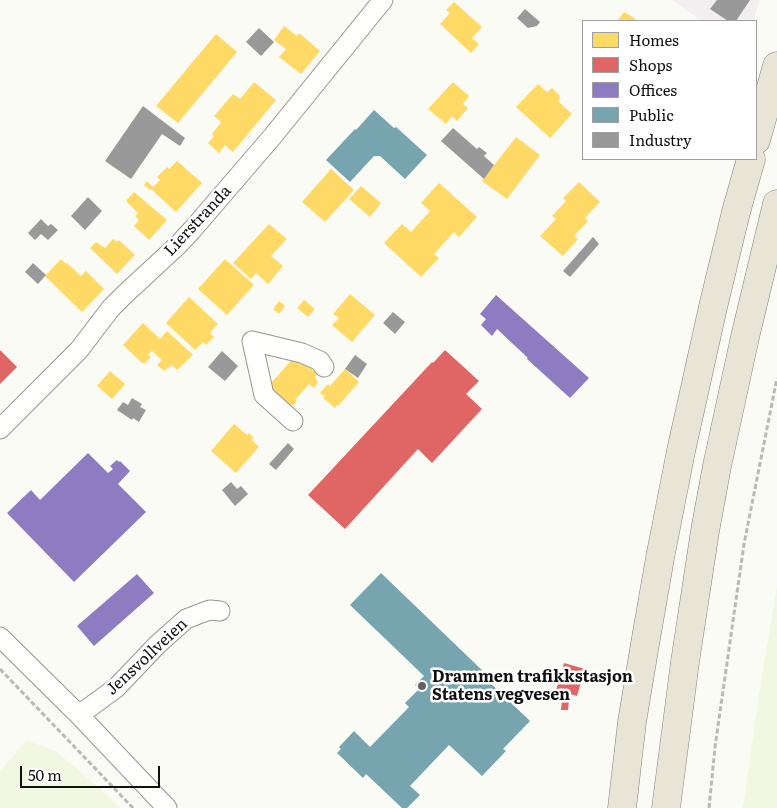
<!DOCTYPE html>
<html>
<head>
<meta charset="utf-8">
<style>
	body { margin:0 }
	#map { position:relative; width:777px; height:808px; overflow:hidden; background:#fafbf4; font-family:Literata,serif }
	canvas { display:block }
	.legend { position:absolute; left:582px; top:20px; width:175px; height:140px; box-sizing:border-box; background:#fff; border:1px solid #9f9f9f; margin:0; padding:6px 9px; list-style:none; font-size:15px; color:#0f0f0f }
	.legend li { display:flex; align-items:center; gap:10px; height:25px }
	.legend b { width:25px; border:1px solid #9f9f9f }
	.scale { position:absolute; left:20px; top:766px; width:140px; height:22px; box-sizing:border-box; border:2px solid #0f0f0f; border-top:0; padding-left:6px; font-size:15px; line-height:18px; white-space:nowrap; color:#0f0f0f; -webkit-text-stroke:4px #fff; paint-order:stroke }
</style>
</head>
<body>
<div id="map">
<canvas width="777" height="808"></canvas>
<ul class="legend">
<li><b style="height:14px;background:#ffd966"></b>Homes</li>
<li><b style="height:14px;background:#e06666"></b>Shops</li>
<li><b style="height:14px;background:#8e7cc3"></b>Offices</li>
<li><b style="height:14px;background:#76a5af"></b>Public</li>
<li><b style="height:14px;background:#999"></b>Industry</li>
</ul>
<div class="scale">50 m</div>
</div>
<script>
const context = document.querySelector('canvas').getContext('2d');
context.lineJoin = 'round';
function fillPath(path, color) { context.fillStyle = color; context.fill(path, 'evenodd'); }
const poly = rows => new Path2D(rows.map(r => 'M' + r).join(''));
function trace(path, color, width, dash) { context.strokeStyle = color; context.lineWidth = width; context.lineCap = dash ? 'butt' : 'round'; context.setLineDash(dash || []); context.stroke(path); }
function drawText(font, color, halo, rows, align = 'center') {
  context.font = font + ' Literata,serif'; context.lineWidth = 5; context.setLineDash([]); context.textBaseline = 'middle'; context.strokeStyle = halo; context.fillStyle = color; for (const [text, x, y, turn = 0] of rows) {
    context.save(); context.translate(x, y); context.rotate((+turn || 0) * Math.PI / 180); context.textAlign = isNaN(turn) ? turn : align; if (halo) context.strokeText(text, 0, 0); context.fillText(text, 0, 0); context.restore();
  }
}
const industrial = poly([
	[673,0,760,0,753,21,701,21]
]);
const farmland = poly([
	[777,586,777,808,743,808,761,681],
	[26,740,57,752,105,793,120,808,0,808,0,772]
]);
const homes = poly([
	[454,2,482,27,472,38,479,44,471,53,440,24,450,13,446,10],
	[624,12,628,15,628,14,638,21,617,21],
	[284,26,297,36,299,33,320,51,301,74,279,57,286,49,274,40],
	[216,34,237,52,178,123,156,106],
	[254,82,276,100,233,152,225,145,219,153,208,143,214,136,212,134,221,122,214,116,233,94,240,99],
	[453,82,469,96,463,104,468,108,457,121,452,116,446,124,428,109],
	[538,84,547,92,552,88,560,96,559,98,560,99,558,101,572,114,550,138,516,107],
	[516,137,540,155,507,199,482,181],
	[177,161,202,183,176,212,151,189,150,190,144,185,147,181,153,187,160,180,157,177,167,167,169,169],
	[331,169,354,190,325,222,302,202],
	[579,182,600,202,585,218,588,221,574,236,578,239,563,256,540,236,556,219,552,216,566,201,563,198],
	[439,183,477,217,459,237,454,232,434,254,439,258,421,277,384,243,402,224,411,232,430,211,421,203],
	[361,186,381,203,370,217,349,199],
	[134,192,167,220,149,240,134,226,139,220,135,216,138,213,126,201],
	[269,224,287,239,271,256,283,266,268,284,256,273,251,279,233,263],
	[113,239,117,242,119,240,135,255,117,274,90,248,96,242,105,248],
	[61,259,66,264,67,263,81,276,86,271,104,289,82,312,45,276],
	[225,259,254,285,227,315,198,289],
	[350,294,375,315,352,342,332,325,339,318,333,314],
	[189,297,218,324,210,333,214,337,206,345,203,342,195,350,166,323],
	[304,300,315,309,308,317,297,308],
	[279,301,285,306,279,314,273,309],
	[143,323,160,339,167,331,193,355,177,370,172,365,164,371,157,365,162,360,152,351,148,355,151,357,144,364,142,362,141,362,123,345],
	[296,355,317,374,315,377,318,382,314,388,309,384,295,400,297,401,293,406,291,404,287,409,265,390],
	[345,369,359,382,338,406,337,405,335,408,323,398,325,395,324,394,323,396,320,393,328,384,330,386],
	[110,371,125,384,112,399,97,386],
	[234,424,247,435,249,433,254,438,252,440,259,447,236,473,211,451]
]);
const shops = poly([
	[0,350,17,367,0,384],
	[445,350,479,381,466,394,482,409,432,463,418,449,345,529,308,495,432,362,433,363],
	[564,663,585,669,577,696,556,690],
	[562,700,569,701,568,710,561,710]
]);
const offices = poly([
	[496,295,589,378,570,398,527,359,528,358,497,329,492,336,481,325,486,319,480,314],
	[88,453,108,473,113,469,110,466,117,460,119,462,120,461,130,471,118,484,146,512,74,582,7,513,31,490,40,500],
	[137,574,154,593,94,646,77,626]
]);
const public = poly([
	[374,110,394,128,396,127,427,155,405,179,380,156,374,156,350,182,326,160,355,129,356,130],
	[381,573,486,674,484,677,530,721,503,749,506,751,482,776,449,745,410,786,420,795,407,808,402,808,366,774,363,778,337,753,341,749,339,747,354,731,370,747,409,707,405,703,419,689,415,685,424,676,350,605]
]);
const industry = poly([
	[717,0,750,0,736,21,728,21,710,9],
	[525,9,540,22,537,26,528,28,517,18],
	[259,28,274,42,261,56,246,42],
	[143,106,185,138,180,146,162,134,131,179,105,161],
	[453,128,477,149,479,147,487,153,484,156,494,165,484,179,441,141],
	[88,197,102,211,85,230,71,216],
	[41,219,48,226,51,224,58,230,48,240,41,234,35,240,28,233],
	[593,237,599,244,570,277,563,271],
	[33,263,46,275,38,284,25,272],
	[393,312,405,322,395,334,383,323],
	[222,351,238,366,225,381,208,367],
	[355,355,367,364,358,378,345,369],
	[132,398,142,404,140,407,146,410,139,422,133,418,132,420,117,410,123,402,128,405],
	[288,443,294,449,276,470,269,464],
	[231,482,237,489,241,486,248,494,235,506,222,490]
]);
const path = poly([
	[0,669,133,808],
	[709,808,715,747,744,544,777,378]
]);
const minor = poly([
	[252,341,264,395,293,421],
	[252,341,302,353,320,361,324,367],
	[0,429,79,350,111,308,124,295,178,245,192,230,272,137,383,0],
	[0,637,79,715,167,808],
	[79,715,116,688,157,645,186,619,204,612,210,610,220,611]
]);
const highway = poly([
	[756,140,777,66],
	[622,808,632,722,645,644,660,558,681,451,713,307,736,212,751,159],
	[666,808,685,662,705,531,717,466,745,337,777,204]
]);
const markers = [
	[422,686,5,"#61625f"]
];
const streetNames = [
	["Lierstranda",198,221,-47],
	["Jensvollveien",147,657,-43]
];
const poiNames = [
	["Drammen trafikkstasjon",432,677],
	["Statens vegvesen",432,695]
];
fillPath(industrial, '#f3eeef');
fillPath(farmland, '#f2f7e1');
fillPath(homes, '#ffd966');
fillPath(shops, '#e06666');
fillPath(offices, '#8e7cc3');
fillPath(public, '#76a5af');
fillPath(industry, '#999');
trace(minor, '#959592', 21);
trace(highway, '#82837f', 29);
trace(path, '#b9b9b8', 3, [5, 2.5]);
trace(minor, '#fefefd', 19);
trace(highway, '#e8e5d7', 28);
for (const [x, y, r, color] of markers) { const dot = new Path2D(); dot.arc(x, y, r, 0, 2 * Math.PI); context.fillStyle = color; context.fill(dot); trace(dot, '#fff', 2); }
drawText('16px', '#0f0f0f', '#fff', streetNames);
drawText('bold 16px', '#0f0f0f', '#fff', poiNames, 'left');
</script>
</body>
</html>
